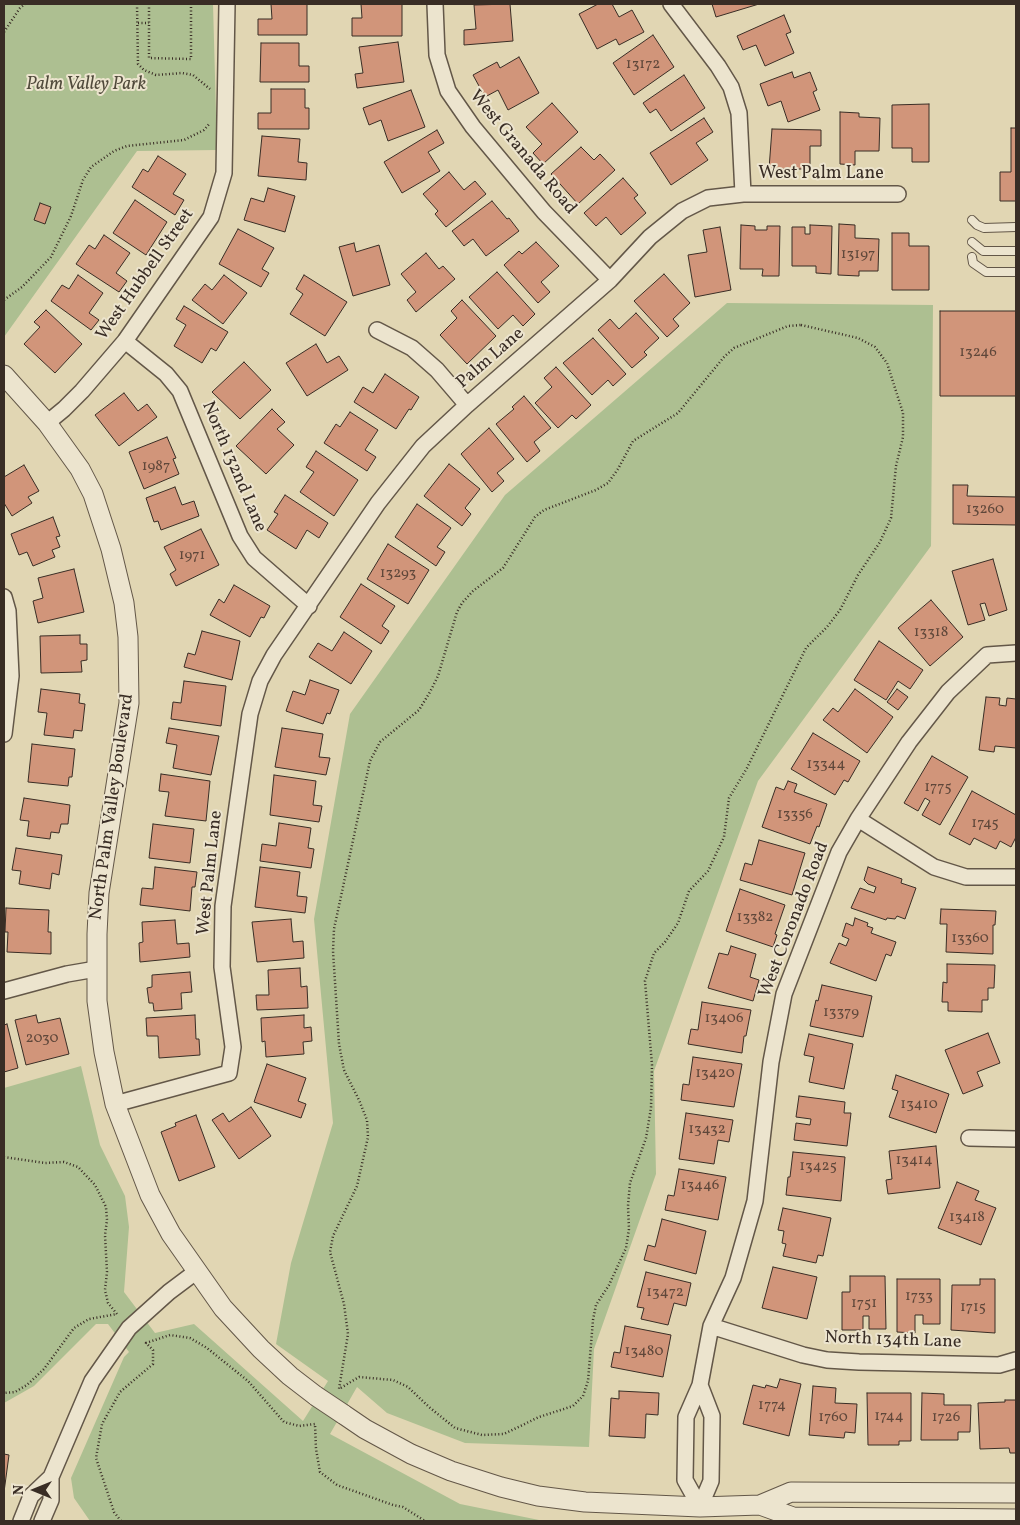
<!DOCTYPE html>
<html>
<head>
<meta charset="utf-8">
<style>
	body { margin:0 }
	#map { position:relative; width:1020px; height:1525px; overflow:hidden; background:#e1d6b3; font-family:Vollkorn,serif }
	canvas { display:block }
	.frame { position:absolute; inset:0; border:5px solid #392d25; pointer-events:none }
	.north { position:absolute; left:10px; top:1465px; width:50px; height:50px; -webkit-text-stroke:4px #ece4ce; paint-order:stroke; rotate:270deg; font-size:14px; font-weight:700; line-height:20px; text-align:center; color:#392d25 }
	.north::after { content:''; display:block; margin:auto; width:18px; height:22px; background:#392d25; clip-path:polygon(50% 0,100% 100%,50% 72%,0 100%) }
</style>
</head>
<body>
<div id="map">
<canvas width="1020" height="1525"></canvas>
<div class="frame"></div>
<div class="north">N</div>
</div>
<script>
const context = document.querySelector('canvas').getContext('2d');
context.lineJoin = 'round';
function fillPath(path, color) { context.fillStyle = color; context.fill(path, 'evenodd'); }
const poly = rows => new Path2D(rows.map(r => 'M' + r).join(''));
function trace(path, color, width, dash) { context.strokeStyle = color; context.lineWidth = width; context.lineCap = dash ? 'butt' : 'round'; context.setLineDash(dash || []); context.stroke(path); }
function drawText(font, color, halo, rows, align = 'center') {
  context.font = font + ' Vollkorn,serif'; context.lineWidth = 4; context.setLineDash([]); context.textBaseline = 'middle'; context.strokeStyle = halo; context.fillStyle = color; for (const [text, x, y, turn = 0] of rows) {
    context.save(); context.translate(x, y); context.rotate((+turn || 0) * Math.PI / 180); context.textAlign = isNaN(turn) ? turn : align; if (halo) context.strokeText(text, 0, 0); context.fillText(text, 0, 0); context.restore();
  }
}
const green = poly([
	[4,4,213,4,217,150,137,151,4,337],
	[727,303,933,305,931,546,758,781,654,1071,656,1174,594,1349,589,1447,465,1443,387,1413,357,1387,330,1434,460,1504,544,1521,90,1521,74,1498,71,1478,124,1357,129,1352,108,1324,96,1324,34,1386,4,1403,4,1088,81,1066,100,1145,125,1196,129,1227,124,1292,155,1333,194,1324,303,1421,328,1381,276,1344,291,1263,333,1123,314,919,350,714,505,495]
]);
const building = poly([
	[271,4,307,4,307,35,258,35,258,19,272,19,271,4],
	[361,4,402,4,402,36,352,36,352,18,362,18,361,4],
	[510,4,513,41,464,45,464,30,476,29,474,5,510,4],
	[598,4,612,4,619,17,632,10,644,32,619,45,616,39,597,49,579,14,598,4],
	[712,4,759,4,716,17,712,4],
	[784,15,791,32,786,34,794,53,765,66,756,45,743,50,737,36,784,15],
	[653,35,674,67,634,95,613,63,653,35],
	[398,42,404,82,357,88,355,74,363,73,359,47,398,42],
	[261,43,299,43,299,66,309,66,309,82,260,82,261,43],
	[519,57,539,93,508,110,498,90,485,97,473,75,497,62,500,68,519,57],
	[792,72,794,78,810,72,817,90,813,92,820,110,788,122,781,101,768,106,760,84,792,72],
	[684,75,705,108,671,131,656,109,650,113,643,103,684,75],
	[271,89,305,89,305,108,309,108,309,129,258,129,258,113,271,113,271,89],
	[411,90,425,127,388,141,381,120,369,125,363,108,411,90],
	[552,103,578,132,543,164,533,153,542,144,526,127,552,103],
	[929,104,929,162,912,162,912,148,892,148,892,105,929,104],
	[840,112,859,113,859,117,880,118,879,151,855,151,855,165,840,164,840,112],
	[704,118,713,132,696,143,708,160,671,185,650,153,704,118],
	[1011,128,1016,128,1016,201,1000,201,1000,172,1011,172,1011,128],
	[772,129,821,130,821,146,810,146,810,169,769,169,772,129],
	[437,130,444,143,428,152,440,171,402,193,384,162,437,130],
	[262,136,300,139,298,162,307,163,306,180,258,176,262,136],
	[581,147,594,160,600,154,615,170,578,204,551,174,581,147],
	[158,156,186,174,173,194,184,200,175,215,132,187,143,169,148,172,158,156],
	[449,172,464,190,475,181,486,194,446,227,435,214,438,211,423,194,449,172],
	[623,178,638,195,634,198,646,213,621,235,606,217,596,226,584,213,623,178],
	[268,188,295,196,285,232,244,220,251,198,264,202,268,188],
	[135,200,167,222,146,255,113,233,135,200],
	[492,201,507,219,509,218,519,231,486,256,473,239,464,246,452,231,492,201],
	[40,203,51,207,45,224,34,220,40,203],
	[839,224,855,225,855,238,879,239,878,271,859,271,859,276,838,275,839,224],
	[741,225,755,226,755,230,767,230,767,226,780,226,779,276,762,276,763,269,740,269,741,225],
	[810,225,832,226,831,274,816,273,816,266,792,266,792,227,805,227,805,234,810,234,810,225],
	[720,227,731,290,695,297,688,255,707,252,703,230,720,227],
	[238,229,274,248,262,269,269,273,261,287,219,264,238,229],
	[892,233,909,233,909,246,929,246,929,290,892,290,892,233],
	[104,235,130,253,116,273,127,281,119,292,76,264,89,245,95,249,104,235],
	[536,242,559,266,541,282,550,292,538,303,504,265,519,251,522,254,536,242],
	[354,243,356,252,379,245,390,285,353,296,339,247,354,243],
	[426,253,439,269,443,266,455,279,416,312,407,300,416,292,401,274,426,253],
	[497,272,535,314,523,326,513,315,498,329,469,297,497,272],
	[664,274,690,303,673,319,679,326,667,337,634,301,664,274],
	[78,275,103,293,89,313,99,320,91,330,51,301,62,285,69,289,78,275],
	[224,275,247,293,223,324,192,300,205,284,212,290,224,275],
	[304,275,347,302,325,336,290,314,303,294,296,289,304,275],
	[462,300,496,336,467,364,440,335,457,318,451,311,462,300],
	[184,306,228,332,216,351,211,348,202,363,174,346,186,325,176,319,184,306],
	[46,310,82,344,55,373,24,344,40,327,34,322,46,310],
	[940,311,1016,311,1016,396,940,396,940,311],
	[636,313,659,338,644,352,647,355,632,368,598,330,610,319,619,329,636,313],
	[593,338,626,374,613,386,608,380,592,395,563,363,593,338],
	[316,344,327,363,339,356,348,370,307,396,286,363,316,344],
	[244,362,271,390,240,419,212,392,244,362],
	[556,367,591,405,576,419,572,415,558,428,535,403,552,387,544,378,556,367],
	[385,374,419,397,411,410,409,409,396,429,354,402,363,387,373,393,385,374],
	[124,393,138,411,147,404,157,417,119,446,95,415,124,393],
	[524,396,551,428,534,442,540,451,527,462,496,424,514,409,512,407,524,396],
	[272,409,285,422,277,429,294,445,266,474,236,446,272,409],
	[350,412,378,430,365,450,376,457,367,471,324,443,336,424,340,427,350,412],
	[489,428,514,459,497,473,504,481,492,492,461,454,489,428],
	[167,437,176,458,173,459,179,474,144,489,129,452,167,437],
	[316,451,358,480,334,516,300,492,314,472,306,467,316,451],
	[449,464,480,489,465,508,471,514,462,526,424,496,449,464],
	[24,465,39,491,28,497,32,503,12,516,4,503,4,477,24,465],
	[953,485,968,485,967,496,1016,497,1016,525,953,524,953,485],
	[175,487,182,505,194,501,199,516,161,530,158,521,154,522,146,498,175,487],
	[285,495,328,523,319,538,307,530,296,549,267,530,278,514,274,512,285,495],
	[417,504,451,528,437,547,445,552,436,566,395,537,417,504],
	[53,517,60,536,56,537,60,547,52,550,55,557,33,566,27,552,19,555,11,534,53,517],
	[201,529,219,565,176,586,170,574,176,570,164,547,201,529],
	[388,544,429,570,408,604,367,579,388,544],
	[993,559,1007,610,989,616,985,603,980,604,985,620,968,625,952,571,993,559],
	[74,569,84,612,38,623,33,601,43,598,38,578,74,569],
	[361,584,395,606,382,626,389,631,381,644,340,617,361,584],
	[234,585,270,606,264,618,261,617,250,637,210,615,219,599,224,603,234,585],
	[931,600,963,637,930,666,898,628,931,600],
	[202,631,240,641,232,680,184,667,188,653,195,655,202,631],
	[344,632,372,651,351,684,309,657,318,643,332,651,344,632],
	[80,635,80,644,87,644,87,660,81,661,82,672,41,673,40,636,80,635],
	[879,641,923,670,910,689,898,681,886,700,854,680,879,641],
	[310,680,339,690,330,714,327,713,323,724,286,711,293,691,305,695,310,680],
	[184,681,226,686,221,726,171,719,173,702,181,703,184,681],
	[41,689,80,694,79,703,85,704,82,731,74,730,73,738,44,735,47,713,38,712,41,689],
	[855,689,893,717,867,753,823,720,833,708,838,712,855,689],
	[897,689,908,697,898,710,887,702,897,689],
	[986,697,1000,698,999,705,1006,706,1007,698,1016,699,1016,748,995,746,994,752,979,750,986,697],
	[169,728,219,736,211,775,173,768,177,745,166,743,169,728],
	[282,728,323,734,319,757,330,758,326,775,275,767,282,728],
	[813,733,860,761,848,782,844,780,835,795,791,769,813,733],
	[32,744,75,749,72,777,69,777,68,786,28,782,32,744],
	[932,756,968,777,940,825,922,815,930,801,925,798,918,811,904,803,932,756],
	[161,774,210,781,206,821,165,816,169,792,159,791,161,774],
	[274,775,316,781,313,805,322,806,319,822,270,815,274,775],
	[788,781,797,784,794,792,827,804,819,827,817,826,810,844,762,827,776,787,784,790,788,781],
	[972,791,1016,815,1016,837,1011,847,1000,841,996,849,974,838,970,845,949,834,972,791],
	[24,798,70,805,68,824,61,824,59,833,51,832,50,839,27,836,29,821,20,820,24,798],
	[279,823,311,828,308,848,314,849,311,868,260,861,262,844,276,846,279,823],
	[153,824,194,829,190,863,149,858,153,824],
	[759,840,805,853,792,895,740,880,745,863,752,865,759,840],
	[16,848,62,855,59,875,52,873,50,889,19,884,21,871,12,870,16,848],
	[155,867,197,872,195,887,192,887,190,911,140,905,142,888,153,889,155,867],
	[260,867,300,872,297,896,307,897,305,913,255,907,260,867],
	[868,867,902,879,901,883,916,888,905,919,897,916,895,919,887,918,886,920,851,908,860,888,874,893,876,887,868,884,864,880,868,867],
	[740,889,785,905,775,934,777,935,773,947,726,931,740,889],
	[6,908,49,910,48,932,51,932,51,954,7,952,8,932,5,932,6,908],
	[941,909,996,911,995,925,993,925,993,954,946,952,947,924,940,924,941,909],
	[855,918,868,923,867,926,873,928,871,933,896,942,891,956,886,954,876,981,830,963,839,943,846,946,849,939,842,936,846,923,853,926,855,918],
	[291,919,293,942,303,941,304,958,257,962,252,922,291,919],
	[175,920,177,944,189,943,190,957,140,962,139,943,143,942,142,922,175,920],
	[731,946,756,954,750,977,759,980,753,1001,708,988,719,953,728,955,731,946],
	[947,964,995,965,994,988,988,988,988,1000,982,1000,982,1012,948,1011,948,1002,942,1002,943,982,947,983,947,964],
	[300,968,301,987,307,986,308,1008,257,1010,256,995,269,995,268,970,300,968],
	[190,972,192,992,181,993,182,1009,154,1011,153,1003,149,1003,147,988,152,987,152,975,190,972],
	[822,985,872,996,863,1037,810,1026,816,1000,818,1001,822,985],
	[702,1002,751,1010,746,1036,744,1036,742,1053,688,1044,691,1029,698,1030,702,1002],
	[36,1015,38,1023,60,1018,69,1054,26,1065,15,1020,36,1015],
	[195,1015,196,1039,199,1039,200,1055,159,1058,158,1036,147,1036,146,1018,195,1015],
	[304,1015,304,1028,311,1027,312,1041,303,1042,304,1054,266,1057,265,1041,262,1042,261,1018,304,1015],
	[7,1024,18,1068,4,1072,4,1025,7,1024],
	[988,1033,1000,1063,977,1072,983,1086,963,1094,945,1050,988,1033],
	[809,1034,853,1044,844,1089,809,1082,814,1057,804,1055,809,1034],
	[693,1057,742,1064,734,1107,681,1100,683,1084,689,1085,693,1057],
	[267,1064,306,1078,298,1101,306,1104,301,1118,254,1102,267,1064],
	[896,1075,949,1094,936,1133,889,1117,898,1091,892,1089,896,1075],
	[799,1096,845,1102,844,1113,851,1113,847,1146,794,1140,796,1123,810,1125,811,1119,796,1117,799,1096],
	[251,1107,271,1136,239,1159,212,1120,223,1113,229,1122,251,1107],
	[686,1113,733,1120,729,1142,718,1140,714,1164,679,1159,686,1113],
	[196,1115,215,1167,179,1181,161,1132,176,1126,175,1123,196,1115],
	[936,1146,940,1188,888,1194,886,1180,892,1179,889,1151,936,1146],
	[793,1152,845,1157,841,1201,786,1195,788,1177,790,1177,793,1152],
	[679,1169,726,1177,718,1220,665,1210,668,1195,674,1196,679,1169],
	[957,1182,979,1191,975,1200,996,1208,981,1245,938,1228,957,1182],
	[783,1208,831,1218,823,1256,818,1255,816,1263,783,1256,786,1244,782,1243,784,1231,778,1230,783,1208],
	[662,1219,706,1231,696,1274,644,1260,648,1245,655,1247,662,1219],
	[773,1267,817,1277,807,1319,762,1308,773,1267],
	[646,1272,691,1283,686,1306,674,1303,668,1325,641,1319,644,1308,637,1307,646,1272],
	[850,1276,885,1276,886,1329,869,1329,869,1316,863,1316,863,1330,842,1330,842,1292,850,1292,850,1276],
	[897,1279,940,1279,940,1324,923,1324,923,1315,915,1315,915,1333,897,1332,897,1279],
	[980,1279,995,1279,995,1333,951,1330,952,1285,980,1285,980,1279],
	[625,1326,671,1335,663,1377,611,1367,614,1352,620,1353,625,1326],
	[780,1379,801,1384,789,1436,743,1424,753,1385,765,1388,766,1385,777,1388,780,1379],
	[813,1386,836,1388,835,1403,857,1404,855,1433,845,1432,844,1438,809,1435,813,1386],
	[619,1391,659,1393,658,1415,646,1414,645,1438,609,1436,611,1398,619,1399,619,1391],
	[867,1393,911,1393,911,1441,899,1441,899,1445,868,1445,867,1393],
	[922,1393,944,1394,944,1405,971,1405,970,1432,958,1432,958,1440,921,1440,922,1393],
	[1005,1400,1016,1400,1016,1453,1010,1453,1009,1448,980,1449,978,1403,1005,1402,1005,1400],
	[4,1454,9,1455,4,1492,4,1454]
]);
const path = poly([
	[137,4,138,64,144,70,156,75,182,73,193,75,210,89],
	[149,4,149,58,191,59,191,4],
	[138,23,149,23],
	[4,32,20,8,25,4],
	[4,300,22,287,51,257,71,216,83,180,91,167,114,151,127,146,184,140,204,130,210,123],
	[801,325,858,338,875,347,887,363,903,413,903,437,896,466,891,518,880,542,858,575,840,610,827,627,806,648,747,768,729,798,724,837,708,871,689,891,678,923,665,942,654,953,645,981,652,1065,651,1108,646,1138,630,1183,628,1206,629,1229,626,1248,609,1285,596,1305,593,1320,588,1381,583,1396,573,1406,539,1417,504,1434,482,1435,455,1428,429,1407,408,1387,393,1380,359,1377,339,1389,348,1334,344,1304,330,1252,333,1236,357,1186,368,1137,367,1120,359,1100,344,1070,339,1044,333,951,334,929,370,761,380,742,419,710,430,692,438,676,457,612,462,603,473,591,503,568,535,517,544,510,596,490,608,483,618,469,633,441,678,413,724,357,734,348,788,326,801,325],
	[4,1157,45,1163,64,1162,78,1167,95,1185,106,1207,107,1220,105,1235,107,1272,105,1290,108,1303,117,1314,89,1319,74,1328,44,1369,27,1385,15,1392,4,1393],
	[121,1521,114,1512,96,1458,102,1424,120,1392,153,1364,153,1350,146,1343,170,1335,190,1338,207,1348,248,1381,284,1422,299,1426,315,1424,316,1449,320,1472,337,1485,393,1505,403,1507,425,1521]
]);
const service = poly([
	[972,220,977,225,984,228,1016,227],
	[972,242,983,251,1016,251],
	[972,257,973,263,986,272,1016,272]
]);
const minor = poly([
	[435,4,437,55,448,91,473,127,544,212,610,280],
	[671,4,718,66,731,87,739,113,743,194],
	[377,330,412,348,437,370,467,405],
	[125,341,166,374,180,391,240,536,254,558,309,606],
	[47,423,64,409,82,391,125,341,211,217,224,173,227,4],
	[4,597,8,611,11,676,4,734],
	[858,819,934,867,966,877,1016,877],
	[4,991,67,974,96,969],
	[115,1104,229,1073,233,1047,222,967,223,906,250,714,260,681,274,655,378,503,423,446,467,405,610,280,650,237,682,211,708,198,743,194,898,194],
	[969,1138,1016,1139],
	[711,1326,803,1355,827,1360,859,1362,999,1365,1016,1360],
	[700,1385,712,1416,711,1481,700,1507],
	[700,1507,685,1480,686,1417,700,1385,711,1326,733,1278,755,1201,771,1062,784,994,839,852,858,819,909,742,948,692,987,655,1016,653],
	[21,1521,31,1496,51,1477],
	[42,1521,51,1500,51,1477,92,1381,129,1328,169,1292,197,1271]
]);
const tertiary = poly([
	[4,375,47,423,80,469,93,494,111,549,124,603,128,637,129,703,99,893,97,934,97,1001,104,1052,115,1104,150,1195,171,1234,223,1308,261,1349,290,1376,316,1396],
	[343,1414,365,1429,411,1454,451,1471,501,1487,538,1496,585,1502,700,1507,760,1505,791,1492,1016,1493],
	[760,1505,793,1517,1016,1519]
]);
const tertiaryBridge = poly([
	[316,1396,343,1414]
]);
const numberNames = [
	["13172",643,65],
	["13197",858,255],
	["13246",978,353],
	["1987",156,467],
	["13260",985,510],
	["1971",192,556],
	["13293",398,574],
	["13318",931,633],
	["13344",826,765],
	["1775",938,788],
	["13356",795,815],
	["1745",985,824],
	["13382",755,918],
	["13360",970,939],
	["13379",841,1013],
	["13406",724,1019],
	["2030",42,1039],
	["13420",715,1074],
	["13410",919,1105],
	["13432",707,1130],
	["13414",914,1161],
	["13425",818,1167],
	["13446",700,1186],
	["13418",967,1218],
	["13472",665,1293],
	["1733",919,1297],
	["1751",864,1304],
	["1715",973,1308],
	["13480",644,1352],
	["1774",772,1406],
	["1744",889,1417],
	["1760",833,1418],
	["1726",946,1418]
];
const parkNames = [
	["Palm Valley Park",86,86]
];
const streetNames = [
	["West Granada Road",522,153,50],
	["West Palm Lane",821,175],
	["West Hubbell Street",146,275,-55],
	["Palm Lane",491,359,-41],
	["North 132nd Lane",233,467,67],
	["North Palm Valley Boulevard",113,807,-82],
	["West Palm Lane",211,873,-84],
	["West Coronado Road",795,920,-69],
	["North 134th Lane",893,1341,2]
];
fillPath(green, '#adbf91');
fillPath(building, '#d1957a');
trace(building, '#392d25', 1);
trace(service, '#635748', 10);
trace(minor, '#635748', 18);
trace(tertiary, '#635748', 21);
trace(path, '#392d25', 2.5, [1, 2.5]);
trace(service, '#ece4ce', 8);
trace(minor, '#ece4ce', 15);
trace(tertiary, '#ece4ce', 19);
trace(tertiaryBridge, '#635748', 21, []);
trace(tertiaryBridge, '#ece4ce', 19);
drawText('15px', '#5f473a', null, numberNames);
drawText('italic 18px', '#504a3b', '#ece4ce', parkNames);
drawText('18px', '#392d25', '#ece4ce', streetNames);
</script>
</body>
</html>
